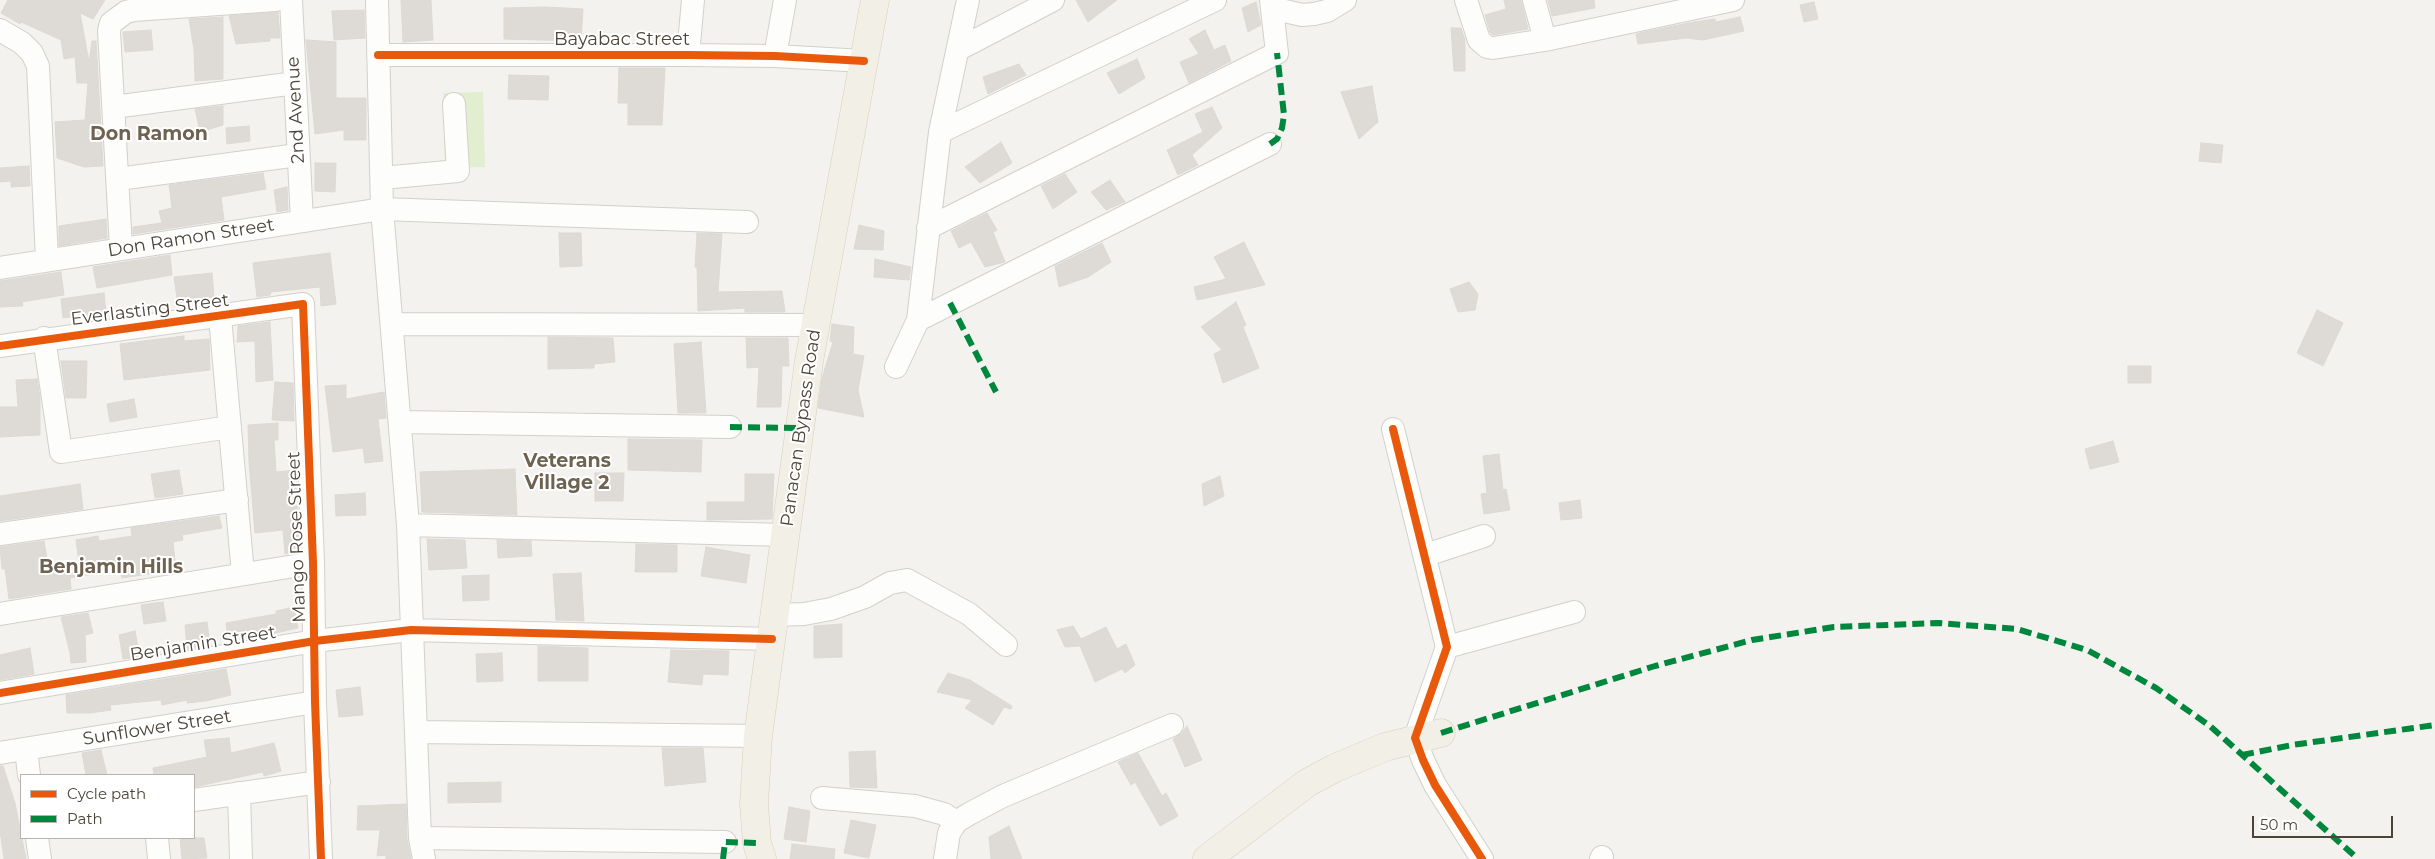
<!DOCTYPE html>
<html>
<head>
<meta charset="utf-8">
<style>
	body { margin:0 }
	#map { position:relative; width:2435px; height:859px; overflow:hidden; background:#f4f2ee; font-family:Montserrat,sans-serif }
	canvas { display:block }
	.legend { position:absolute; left:20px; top:774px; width:175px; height:65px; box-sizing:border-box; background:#fff; border:1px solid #b7b4b0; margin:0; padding:6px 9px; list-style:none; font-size:15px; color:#4b4439 }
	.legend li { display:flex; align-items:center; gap:10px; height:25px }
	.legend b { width:25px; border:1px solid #b7b4b0 }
	.scale { position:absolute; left:2252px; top:816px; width:141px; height:22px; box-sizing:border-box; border:2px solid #4b4439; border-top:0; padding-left:6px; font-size:15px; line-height:18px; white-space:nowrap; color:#4b4439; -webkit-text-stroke:4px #fff; paint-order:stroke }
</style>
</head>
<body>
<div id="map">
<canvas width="2435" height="859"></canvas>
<ul class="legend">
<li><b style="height:6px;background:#e8590c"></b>Cycle path</li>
<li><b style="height:6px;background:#00873e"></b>Path</li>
</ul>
<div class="scale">50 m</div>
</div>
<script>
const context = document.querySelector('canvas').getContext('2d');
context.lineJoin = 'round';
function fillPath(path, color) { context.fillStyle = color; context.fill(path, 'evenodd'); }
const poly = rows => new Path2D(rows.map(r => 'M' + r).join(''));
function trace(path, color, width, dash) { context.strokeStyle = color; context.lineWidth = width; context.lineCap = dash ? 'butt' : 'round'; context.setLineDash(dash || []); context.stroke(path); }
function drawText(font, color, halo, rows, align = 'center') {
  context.font = font + ' Montserrat,sans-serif'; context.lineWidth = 4; context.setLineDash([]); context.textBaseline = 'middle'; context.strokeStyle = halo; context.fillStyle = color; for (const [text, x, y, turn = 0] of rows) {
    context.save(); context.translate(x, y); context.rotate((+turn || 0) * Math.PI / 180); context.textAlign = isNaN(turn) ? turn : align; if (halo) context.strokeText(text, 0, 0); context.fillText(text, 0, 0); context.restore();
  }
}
const green = poly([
	[483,92,485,167,445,168,443,93]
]);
const building = poly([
	[8,0,105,0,93,19,80,13,89,62,92,41,96,41,103,166,84,167,57,158,55,122,85,120,88,83,77,83,75,57,64,59,61,40,21,22,20,24,1,13,8,0],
	[401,0,431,0,433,40,403,42,401,0],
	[1076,0,1117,0,1088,22,1076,0],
	[1504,0,1521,0,1528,29,1493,35,1490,32,1485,15,1506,9,1504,0],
	[1548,0,1594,0,1595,8,1552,16,1548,0],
	[1256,2,1261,25,1248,32,1242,8,1256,2],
	[1814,2,1818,19,1804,22,1800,5,1814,2],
	[545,7,583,9,581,41,504,39,504,8,545,7],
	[364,10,365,38,334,40,332,11,364,10],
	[278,12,280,38,270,38,270,41,236,44,229,16,278,12],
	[223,17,223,79,195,81,194,50,189,19,223,17],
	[1740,17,1744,31,1703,40,1686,38,1638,44,1636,34,1644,32,1694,22,1715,19,1716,22,1740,17],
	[1451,28,1461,28,1465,40,1465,71,1454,71,1451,28],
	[151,30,153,50,125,52,123,32,151,30],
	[1205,30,1214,50,1225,45,1231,61,1189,83,1180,62,1199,54,1189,39,1205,30],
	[306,40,336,42,336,98,366,98,366,140,344,140,344,130,315,134,306,40],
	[1137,59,1145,78,1119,94,1107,73,1137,59],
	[1019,64,1026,75,988,94,983,77,1019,64],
	[619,68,665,68,662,125,628,125,628,103,618,103,619,68],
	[509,75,549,76,548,100,508,99,509,75],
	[1372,86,1378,122,1359,139,1341,92,1372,86],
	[223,106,223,125,200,132,195,109,223,106],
	[1212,107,1222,128,1192,155,1198,165,1178,175,1167,150,1203,132,1195,114,1212,107],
	[249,126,250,141,227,144,226,128,249,126],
	[1001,142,1012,163,980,183,965,167,1001,142],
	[2201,143,2223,145,2221,163,2199,161,2201,143],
	[315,163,336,163,335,192,315,191,315,163],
	[29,166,30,186,11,187,11,181,0,182,0,168,29,166],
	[263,173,266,189,221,197,224,220,133,234,133,227,162,223,159,211,172,208,169,185,263,173],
	[1065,174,1077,192,1053,209,1041,186,1065,174],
	[1110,180,1125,202,1106,210,1091,192,1110,180],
	[287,187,288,210,277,212,274,190,287,187],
	[987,213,997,230,993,232,1005,262,985,267,971,242,959,248,951,231,987,213],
	[106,219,107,238,59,246,59,226,106,219],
	[859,225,884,231,883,250,854,249,859,225],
	[559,233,581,233,582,266,560,267,559,233],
	[697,233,722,234,718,292,782,291,785,312,745,312,745,308,698,311,697,267,695,267,697,233],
	[1244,242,1265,285,1197,300,1194,287,1226,279,1214,257,1244,242],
	[1102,243,1111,262,1088,277,1059,287,1055,266,1102,243],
	[330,253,336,304,321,306,320,287,271,292,270,295,257,297,253,263,330,253],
	[170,255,172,275,97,288,93,267,170,255],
	[875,259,911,267,909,280,874,277,875,259],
	[61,272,64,295,22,302,23,306,0,307,0,281,61,272],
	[212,273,214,297,195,299,196,302,178,305,174,277,212,273],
	[1469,282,1478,294,1475,310,1458,312,1450,289,1469,282],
	[104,293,106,313,63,318,61,299,104,293],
	[1236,302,1246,325,1243,327,1259,368,1223,383,1214,354,1222,350,1201,327,1236,302],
	[2317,310,2343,323,2323,366,2297,353,2317,310],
	[270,322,273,380,256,382,255,341,237,342,238,326,270,322],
	[832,324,854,327,853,354,864,356,858,390,864,417,818,408,822,378,833,342,830,341,832,324],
	[184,336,184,341,209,339,210,370,124,380,120,344,184,336],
	[548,337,613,338,615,362,594,364,594,368,548,369,548,337],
	[746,338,788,338,789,366,782,366,781,407,757,407,759,367,747,368,746,338],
	[701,342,706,413,678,413,674,344,701,342],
	[61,361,87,361,86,398,66,398,61,361],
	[2128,366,2151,366,2151,383,2128,383,2128,366],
	[37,379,40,398,40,435,0,437,0,407,18,407,16,380,37,379],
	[275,382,293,383,294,421,272,420,275,382],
	[346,385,346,399,384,392,386,418,378,419,383,461,365,463,363,448,333,452,325,386,346,385],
	[134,399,137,417,110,422,107,404,134,399],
	[278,423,278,440,274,440,276,472,296,470,299,552,285,554,283,530,255,533,249,462,248,425,278,423],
	[628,439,702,440,701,472,628,470,628,439],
	[2113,441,2119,462,2090,469,2085,449,2113,441],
	[1499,454,1503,490,1506,489,1510,510,1484,514,1481,494,1487,493,1483,456,1499,454],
	[515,469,517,515,422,512,420,472,515,469],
	[179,470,183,494,155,498,151,474,179,470],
	[595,473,624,473,623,501,595,501,595,473],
	[745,474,774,474,772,519,707,520,707,502,745,502,745,474],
	[1220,476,1224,496,1204,506,1202,484,1220,476],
	[80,484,83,509,0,521,0,496,80,484],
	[365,493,366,515,336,516,335,495,365,493],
	[1580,500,1582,518,1561,520,1559,503,1580,500],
	[219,516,222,528,182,535,183,540,173,542,176,570,122,578,121,569,70,578,71,589,9,599,5,569,2,569,0,547,44,541,48,565,79,563,76,540,98,536,99,541,132,536,131,528,219,516],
	[427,539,465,540,467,568,429,570,427,539],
	[497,540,531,541,532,556,498,558,497,540],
	[636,544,677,545,677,572,635,572,636,544],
	[706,547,750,555,746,583,701,576,706,547],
	[581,573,584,621,556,620,553,574,581,573],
	[489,575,489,600,463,601,462,576,489,575],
	[163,602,166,621,144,624,141,605,163,602],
	[294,607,298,628,258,637,257,631,227,632,226,623,276,614,276,611,294,607],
	[88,613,93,633,85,635,86,662,71,663,70,653,61,617,88,613],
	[207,622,210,645,187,649,185,625,207,622],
	[842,624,842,657,814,658,814,626,842,624],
	[1073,626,1081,639,1106,627,1117,649,1126,644,1135,665,1125,673,1122,669,1095,682,1080,646,1065,647,1057,630,1073,626],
	[135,631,140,657,123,659,119,635,135,631],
	[538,646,588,648,588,681,538,681,538,646],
	[30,648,34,674,0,680,0,655,30,648],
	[671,650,729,651,728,675,703,674,702,685,668,682,671,650],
	[502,653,503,681,477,682,476,654,502,653],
	[226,669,231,695,206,701,187,703,187,700,162,705,161,700,110,705,111,710,90,713,67,713,66,695,226,669],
	[948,673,970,680,1012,706,1011,709,1004,707,993,725,965,708,972,700,937,692,948,673],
	[360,687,363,715,339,717,336,690,360,687],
	[1187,726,1202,760,1185,767,1173,739,1182,733,1187,726],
	[229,738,231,753,274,743,281,771,264,776,263,772,194,787,194,775,154,775,153,768,207,757,204,740,229,738],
	[662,748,703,748,706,782,665,786,662,748],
	[101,750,107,775,86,775,82,753,101,750],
	[875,751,877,788,850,787,849,752,875,751],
	[1138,753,1162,796,1166,793,1178,816,1160,826,1135,782,1131,785,1118,762,1138,753],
	[0,766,3,766,15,803,26,859,4,859,0,831,0,766],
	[501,782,501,802,448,803,448,783,501,782],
	[406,804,407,839,411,859,386,859,386,855,377,856,380,830,357,830,358,806,406,804],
	[789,807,810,811,806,842,784,839,789,807],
	[851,820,876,825,869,858,844,853,851,820],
	[1009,826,1022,859,991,859,989,837,1009,826],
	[180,838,204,838,207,858,182,859,180,838],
	[792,844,835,849,834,859,790,859,792,844]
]);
const minor = poly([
	[291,0,302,221],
	[377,0,382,209,408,525,420,838,424,859],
	[1466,0,1479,40,1487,47,1493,48,1545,40,1733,0],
	[1534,0,1545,40],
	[1272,8,1302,15,1314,14,1327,11,1345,0],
	[0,30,22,43,32,53,38,66,47,260],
	[959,49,1053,0],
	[378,55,688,55,775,56,864,61],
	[688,55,693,0],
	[775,56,785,0],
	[114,107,295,83],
	[940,132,1215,0],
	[382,178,458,171,454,104],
	[118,179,298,155],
	[928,228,1277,53,1271,0],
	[121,248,109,31,111,23,126,12,134,10,275,0],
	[0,268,382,209,747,222],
	[220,317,243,574],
	[918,320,1270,144],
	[392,324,816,325],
	[44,338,61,452,230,427],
	[0,346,303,304,313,563,315,702,321,859],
	[896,367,918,320,940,132,968,0],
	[401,422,730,427],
	[1393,429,1447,647,1415,738,1423,760,1435,785,1482,859],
	[408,525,786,535],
	[0,534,237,500],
	[1426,555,1484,536],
	[0,614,313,563],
	[775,615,804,614,831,609,865,597,890,583,907,580,969,614,1006,645],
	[1447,647,1574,612],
	[0,693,315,641,411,630,772,639],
	[416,732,758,736],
	[26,749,29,775],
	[0,753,315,702],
	[239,793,241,859],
	[822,798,915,806,944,814,956,822],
	[194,800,319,782],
	[37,838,40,859],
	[157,838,159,859],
	[420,838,725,842],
	[945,859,949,833,956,822,969,814,1003,796,1172,725],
	[1601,859,1602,857]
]);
const major = poly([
	[762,859,757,843,754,804,758,736,809,361,875,0],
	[1207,859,1307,783,1335,768,1385,747,1441,733]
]);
const quiet = poly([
	[1270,144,1277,139,1282,128,1284,115,1277,53],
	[950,303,996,392],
	[730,427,799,428],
	[1441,733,1655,666,1752,640,1834,627,1938,623,2017,629,2087,650,2156,688,2210,726,2358,859],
	[2242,755,2292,745,2435,725],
	[723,859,725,842,757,843]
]);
const cycleway = poly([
	[378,55,688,55,775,56,864,61],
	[0,346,303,304,313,563,315,702,321,859],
	[1393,429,1447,647,1415,738,1423,760,1435,785,1482,859],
	[0,693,315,641,411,630,772,639]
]);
const streetNames = [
	["Bayabac Street",622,40],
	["2nd Avenue",296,110,-93],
	["Don Ramon Street",191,238,-9],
	["Everlasting Street",150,310,-7],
	["Panacan Bypass Road",801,428,-82],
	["Mango Rose Street",297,537,-92],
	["Benjamin Street",203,644,-9],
	["Sunflower Street",157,728,-9]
];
const neighbourhoodNames = [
	["Don Ramon",149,134],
	["Veterans",567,461],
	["Village 2",567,483],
	["Benjamin Hills",111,567]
];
fillPath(green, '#e1eecf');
fillPath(building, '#dedbd6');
trace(building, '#dcd9d4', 1);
trace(minor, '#d2d0cb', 24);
trace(major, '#d6cebb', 29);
trace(minor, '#fdfdfc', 22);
trace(major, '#f2efe6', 28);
trace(quiet, '#00873e', 6, [12, 6]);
trace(cycleway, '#e8590c', 8);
drawText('18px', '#4b4439', '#fff', streetNames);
drawText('bold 19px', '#6e6250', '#fff', neighbourhoodNames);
</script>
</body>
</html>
